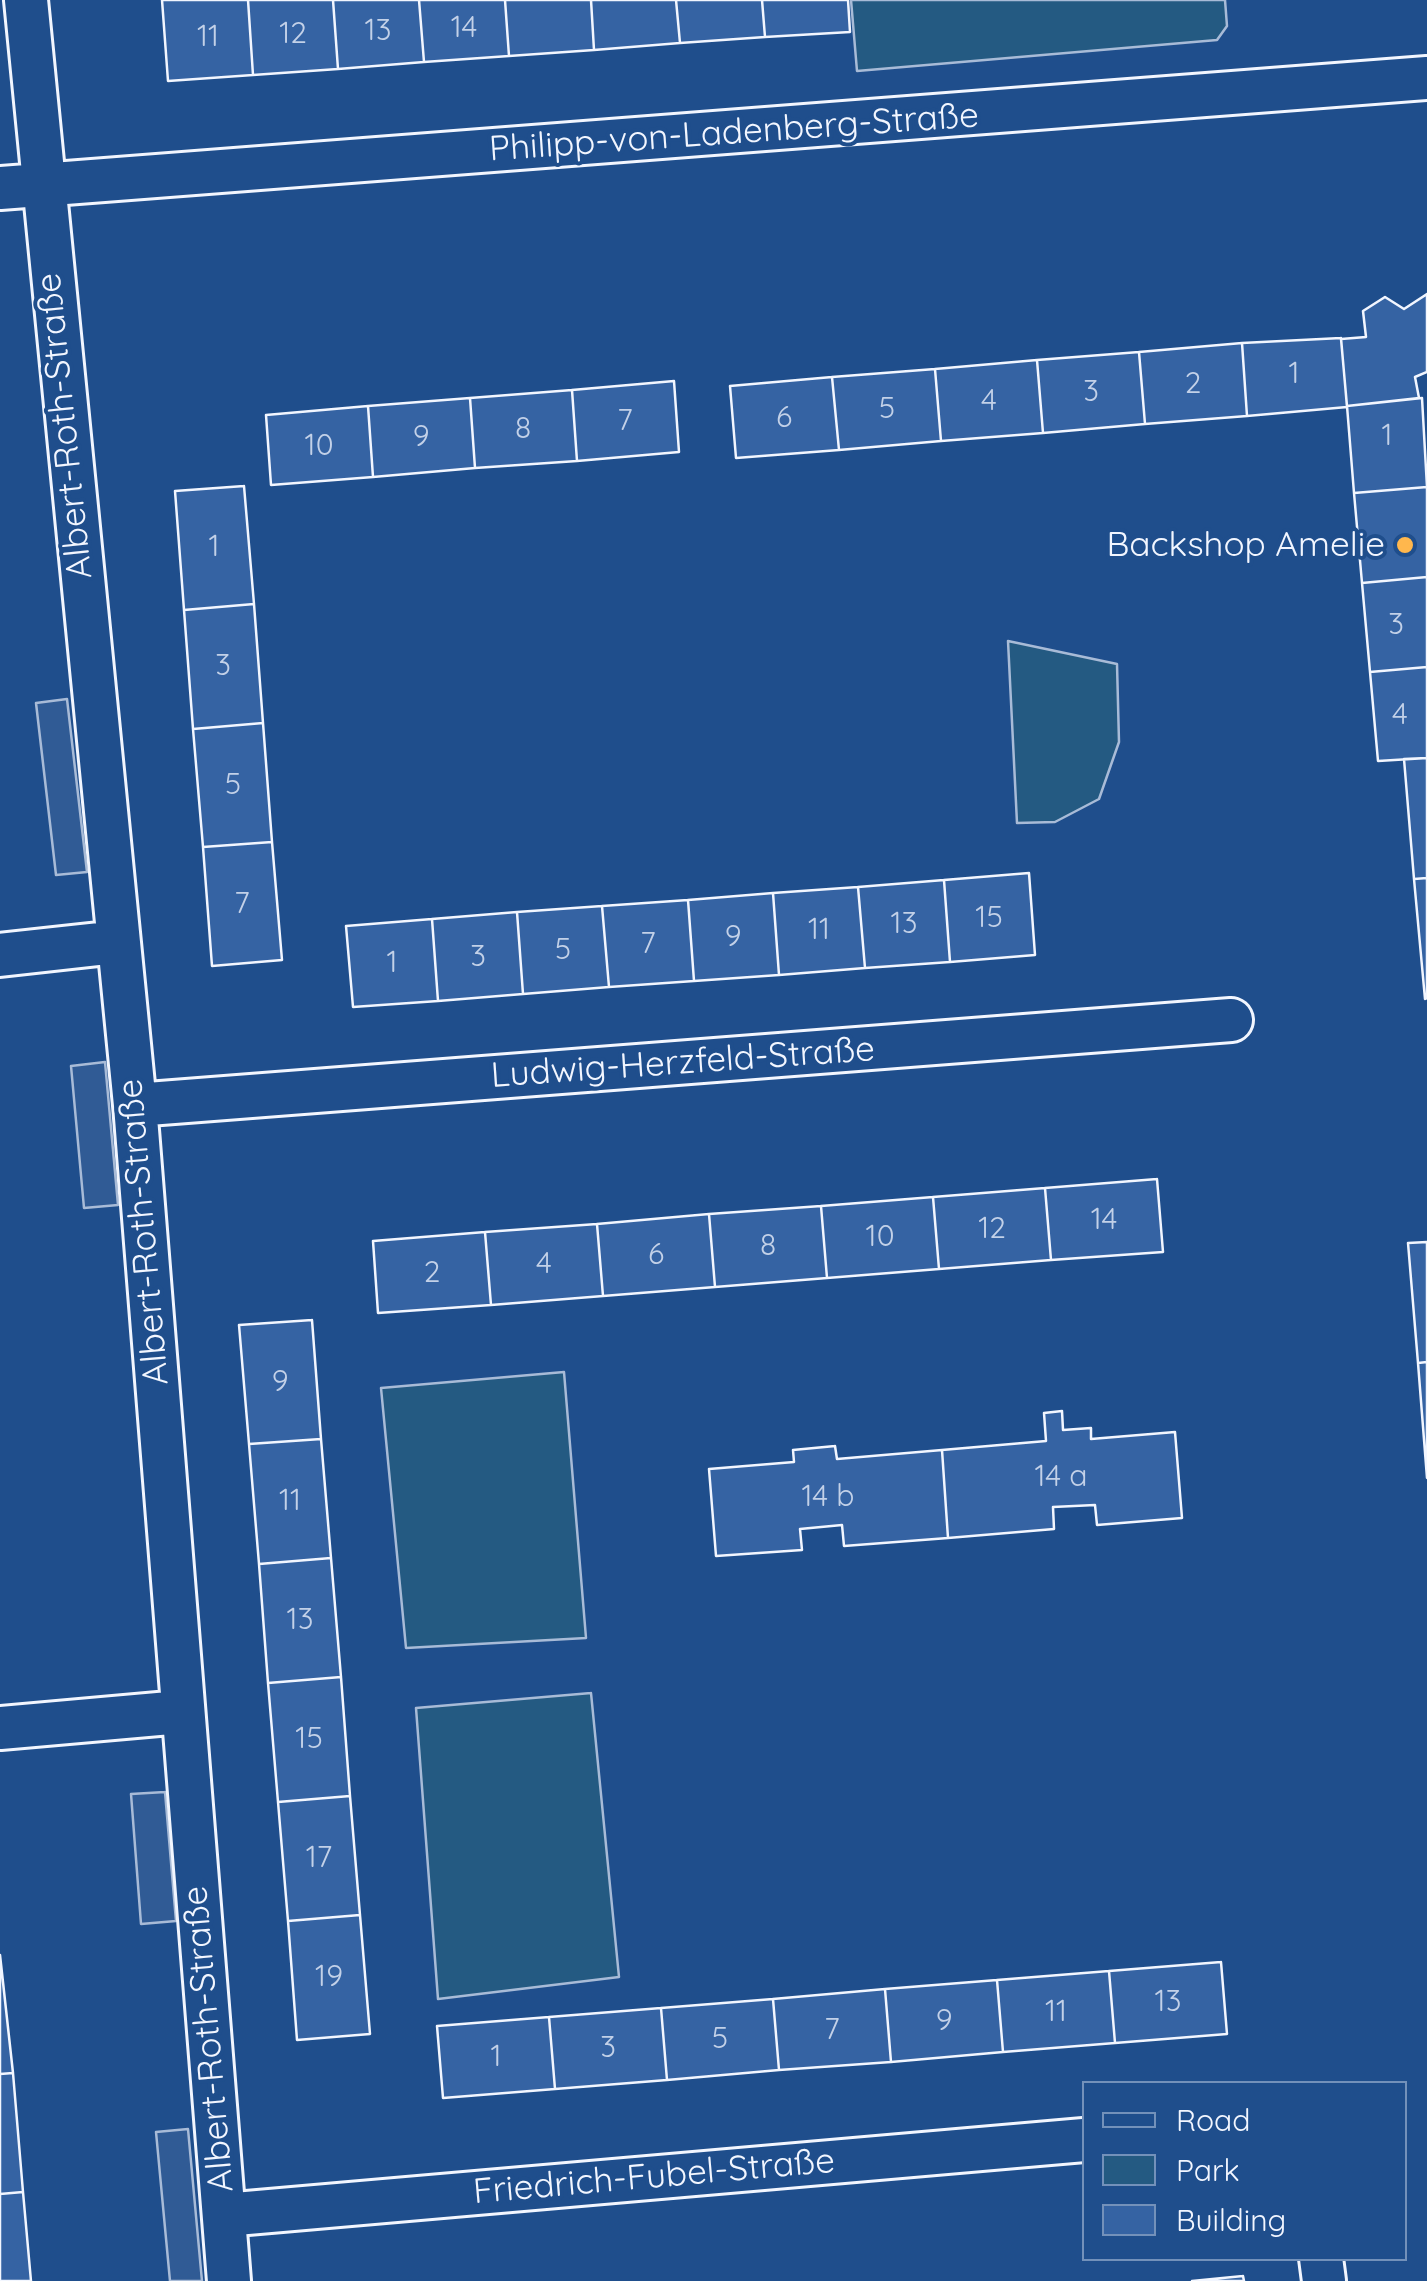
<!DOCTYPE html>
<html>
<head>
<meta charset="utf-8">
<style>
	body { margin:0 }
	#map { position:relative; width:1427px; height:2281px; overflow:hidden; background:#1f4e8c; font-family:Quicksand,sans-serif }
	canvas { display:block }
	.legend { position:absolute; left:1082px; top:2081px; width:325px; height:180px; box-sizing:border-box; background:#1f4e8c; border:2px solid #7391ba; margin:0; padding:12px 18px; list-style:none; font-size:30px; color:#f2f6ff }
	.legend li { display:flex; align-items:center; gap:20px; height:50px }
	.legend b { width:50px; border:2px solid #7391ba }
</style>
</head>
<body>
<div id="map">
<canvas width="1427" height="2281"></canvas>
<ul class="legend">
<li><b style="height:12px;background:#1f4e8c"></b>Road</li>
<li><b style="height:28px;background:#245a82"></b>Park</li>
<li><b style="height:28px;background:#3563a3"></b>Building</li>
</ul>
</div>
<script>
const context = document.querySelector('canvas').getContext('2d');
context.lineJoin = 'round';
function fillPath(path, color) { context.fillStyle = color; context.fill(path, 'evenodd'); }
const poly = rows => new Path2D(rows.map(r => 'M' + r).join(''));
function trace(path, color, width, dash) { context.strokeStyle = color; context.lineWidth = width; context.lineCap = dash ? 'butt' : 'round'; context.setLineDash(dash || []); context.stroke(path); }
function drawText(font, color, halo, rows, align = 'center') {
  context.font = font + ' Quicksand,sans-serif'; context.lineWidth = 8; context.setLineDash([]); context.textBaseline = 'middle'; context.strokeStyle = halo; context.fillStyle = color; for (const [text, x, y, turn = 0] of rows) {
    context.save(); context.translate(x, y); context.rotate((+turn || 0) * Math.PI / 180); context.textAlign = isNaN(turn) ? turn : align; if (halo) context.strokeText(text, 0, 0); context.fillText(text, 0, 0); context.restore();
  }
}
const green = poly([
	[851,0,1225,0,1227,26,1217,40,857,71,851,0],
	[1008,641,1117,664,1119,742,1099,799,1055,822,1017,823,1008,641],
	[564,1372,586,1638,406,1648,381,1388,564,1372],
	[591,1693,619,1977,438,1999,416,1708,591,1693]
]);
const parking = poly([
	[67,699,87,872,56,875,36,703,67,699],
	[105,1062,118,1205,84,1208,71,1066,105,1062],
	[165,1792,176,1921,141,1924,131,1794,165,1792],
	[188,2129,202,2281,170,2281,156,2132,188,2129]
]);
const building = poly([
	[162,0,248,0,253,75,168,81,162,0],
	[248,0,333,0,338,69,253,75,248,0],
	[333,0,419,0,424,62,338,69,333,0],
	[419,0,505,0,509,56,424,62,419,0],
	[505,0,591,0,594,50,509,56,505,0],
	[591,0,676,0,680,43,594,50,591,0],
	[676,0,762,0,765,37,680,43,676,0],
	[762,0,848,0,850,32,765,37,762,0],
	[1427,294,1427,372,1415,377,1419,398,1347,406,1341,339,1366,337,1363,311,1385,297,1404,309,1427,294],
	[1341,338,1347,407,1247,416,1242,343,1341,338],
	[1242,343,1247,416,1145,424,1139,352,1242,343],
	[1139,352,1145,424,1043,433,1037,360,1139,352],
	[1037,360,1043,433,941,441,935,369,1037,360],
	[935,369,941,441,839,450,832,377,935,369],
	[832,377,839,450,736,458,730,386,832,377],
	[674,381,679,452,577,461,572,390,674,381],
	[572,390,577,461,475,468,470,398,572,390],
	[470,398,475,468,373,477,368,406,470,398],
	[1422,398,1427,487,1354,493,1347,406,1422,398],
	[368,406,373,477,271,485,266,415,368,406],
	[244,486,254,604,184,610,175,491,244,486],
	[1427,487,1427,577,1362,583,1354,493,1427,487],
	[1427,577,1427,667,1370,672,1362,583,1427,577],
	[254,604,263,723,193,729,184,610,254,604],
	[1427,667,1427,758,1378,761,1370,672,1427,667],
	[263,723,272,842,203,847,193,729,263,723],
	[1427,758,1427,878,1414,879,1404,759,1427,758],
	[272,842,282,960,212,966,203,847,272,842],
	[1029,873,1035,955,950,962,944,880,1029,873],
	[1427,878,1427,998,1425,999,1414,879,1427,878],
	[944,880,950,962,865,968,858,887,944,880],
	[858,887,865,968,779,975,773,893,858,887],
	[773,893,779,975,694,981,688,900,773,893],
	[688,900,694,981,609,987,602,906,688,900],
	[602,906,609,987,523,994,517,912,602,906],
	[517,912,523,994,438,1001,432,919,517,912],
	[432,919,438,1001,353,1007,346,926,432,919],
	[1157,1179,1163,1252,1051,1260,1045,1188,1157,1179],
	[1045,1188,1051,1260,939,1269,933,1197,1045,1188],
	[933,1197,939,1269,827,1278,821,1206,933,1197],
	[821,1206,827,1278,715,1287,709,1214,821,1206],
	[709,1214,715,1287,603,1296,597,1224,709,1214],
	[597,1224,603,1296,491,1305,485,1232,597,1224],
	[485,1232,491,1305,378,1313,373,1241,485,1232],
	[1427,1242,1427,1362,1418,1363,1408,1243,1427,1242],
	[312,1320,321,1439,249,1444,239,1325,312,1320],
	[1427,1362,1427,1478,1418,1363,1427,1362],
	[1062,1411,1063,1430,1091,1428,1091,1439,1175,1432,1182,1518,1097,1525,1095,1505,1053,1507,1054,1529,948,1538,942,1450,1046,1441,1044,1413,1062,1411],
	[321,1439,331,1558,259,1564,249,1444,321,1439],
	[835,1446,837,1459,942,1450,948,1538,844,1546,842,1525,800,1529,802,1550,716,1556,709,1469,794,1462,793,1450,835,1446],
	[331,1558,341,1677,268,1683,259,1564,331,1558],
	[341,1677,350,1796,278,1802,268,1683,341,1677],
	[350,1796,360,1915,288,1921,278,1802,350,1796],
	[360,1915,370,2034,297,2040,288,1921,360,1915],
	[0,1955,13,2073,0,2074,0,1955],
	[1221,1962,1227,2034,1115,2043,1109,1971,1221,1962],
	[1109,1971,1115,2043,1003,2052,997,1980,1109,1971],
	[997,1980,1003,2052,891,2062,885,1989,997,1980],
	[885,1989,891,2062,779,2070,773,1999,885,1989],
	[773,1999,779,2070,667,2080,661,2008,773,1999],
	[661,2008,667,2080,555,2089,549,2017,661,2008],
	[549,2017,555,2089,443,2098,437,2026,549,2017],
	[13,2073,23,2192,0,2194,0,2074,13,2073],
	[23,2192,31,2281,0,2281,0,2194,23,2192],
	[1243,2276,1244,2281,1192,2281,1243,2276]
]);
const minor = poly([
	[26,0,135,1105,229,2281],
	[0,188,1427,78],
	[0,955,117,942],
	[135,1105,1231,1020],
	[0,1728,181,1712],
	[224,2215,1084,2140],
	[1321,2258,1324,2281]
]);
const markers = [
	[1405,545,10,"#ffb74d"]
];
const numberNames = [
	["14",464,28],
	["13",378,31],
	["12",293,34],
	["11",208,37],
	["1",1294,374],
	["2",1193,384],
	["3",1091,392],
	["4",989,401],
	["5",887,409],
	["6",784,418],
	["7",625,421],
	["8",523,429],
	["1",1387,436],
	["9",421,437],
	["10",319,446],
	["1",214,547],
	["3",1396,625],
	["3",223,666],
	["4",1400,715],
	["5",233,785],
	["7",242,904],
	["15",989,918],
	["13",904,924],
	["11",819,930],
	["9",733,937],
	["7",648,944],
	["5",563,950],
	["3",478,957],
	["1",392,963],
	["14",1104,1220],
	["12",992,1229],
	["10",880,1237],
	["8",768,1246],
	["6",656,1255],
	["4",544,1264],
	["2",432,1273],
	["9",280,1382],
	["14 a",1061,1477],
	["14 b",828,1497],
	["11",290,1501],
	["13",300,1620],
	["15",309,1739],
	["17",319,1858],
	["19",329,1977],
	["13",1168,2002],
	["11",1056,2012],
	["9",944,2021],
	["7",832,2030],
	["5",720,2039],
	["3",608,2048],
	["1",496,2057]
];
const streetNames = [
	["Philipp-von-Ladenberg-Straße",734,133,-4],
	["Albert-Roth-Straße",65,426,-96],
	["Ludwig-Herzfeld-Straße",683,1063,-4],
	["Albert-Roth-Straße",144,1232,-95],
	["Albert-Roth-Straße",209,2039,-95],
	["Friedrich-Fubel-Straße",654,2177,-5]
];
const poiNames = [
	["Backshop Amelie",1385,545]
];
fillPath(green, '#245a82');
trace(green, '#a8bbd7', 2.5);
fillPath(parking, '#305b95');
trace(parking, '#a8bbd7', 2.5);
fillPath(building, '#3563a3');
trace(building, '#f2f6ff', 2.5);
trace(minor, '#f2f6ff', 48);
trace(minor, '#1f4e8c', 42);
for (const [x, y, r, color] of markers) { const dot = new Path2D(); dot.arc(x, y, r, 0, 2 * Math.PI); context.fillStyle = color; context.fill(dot); trace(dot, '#1f4e8c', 4); }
drawText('30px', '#c3d1e8', null, numberNames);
drawText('35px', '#f2f6ff', '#1f4e8c', streetNames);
drawText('35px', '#f2f6ff', '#1f4e8c', poiNames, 'right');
</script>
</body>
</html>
